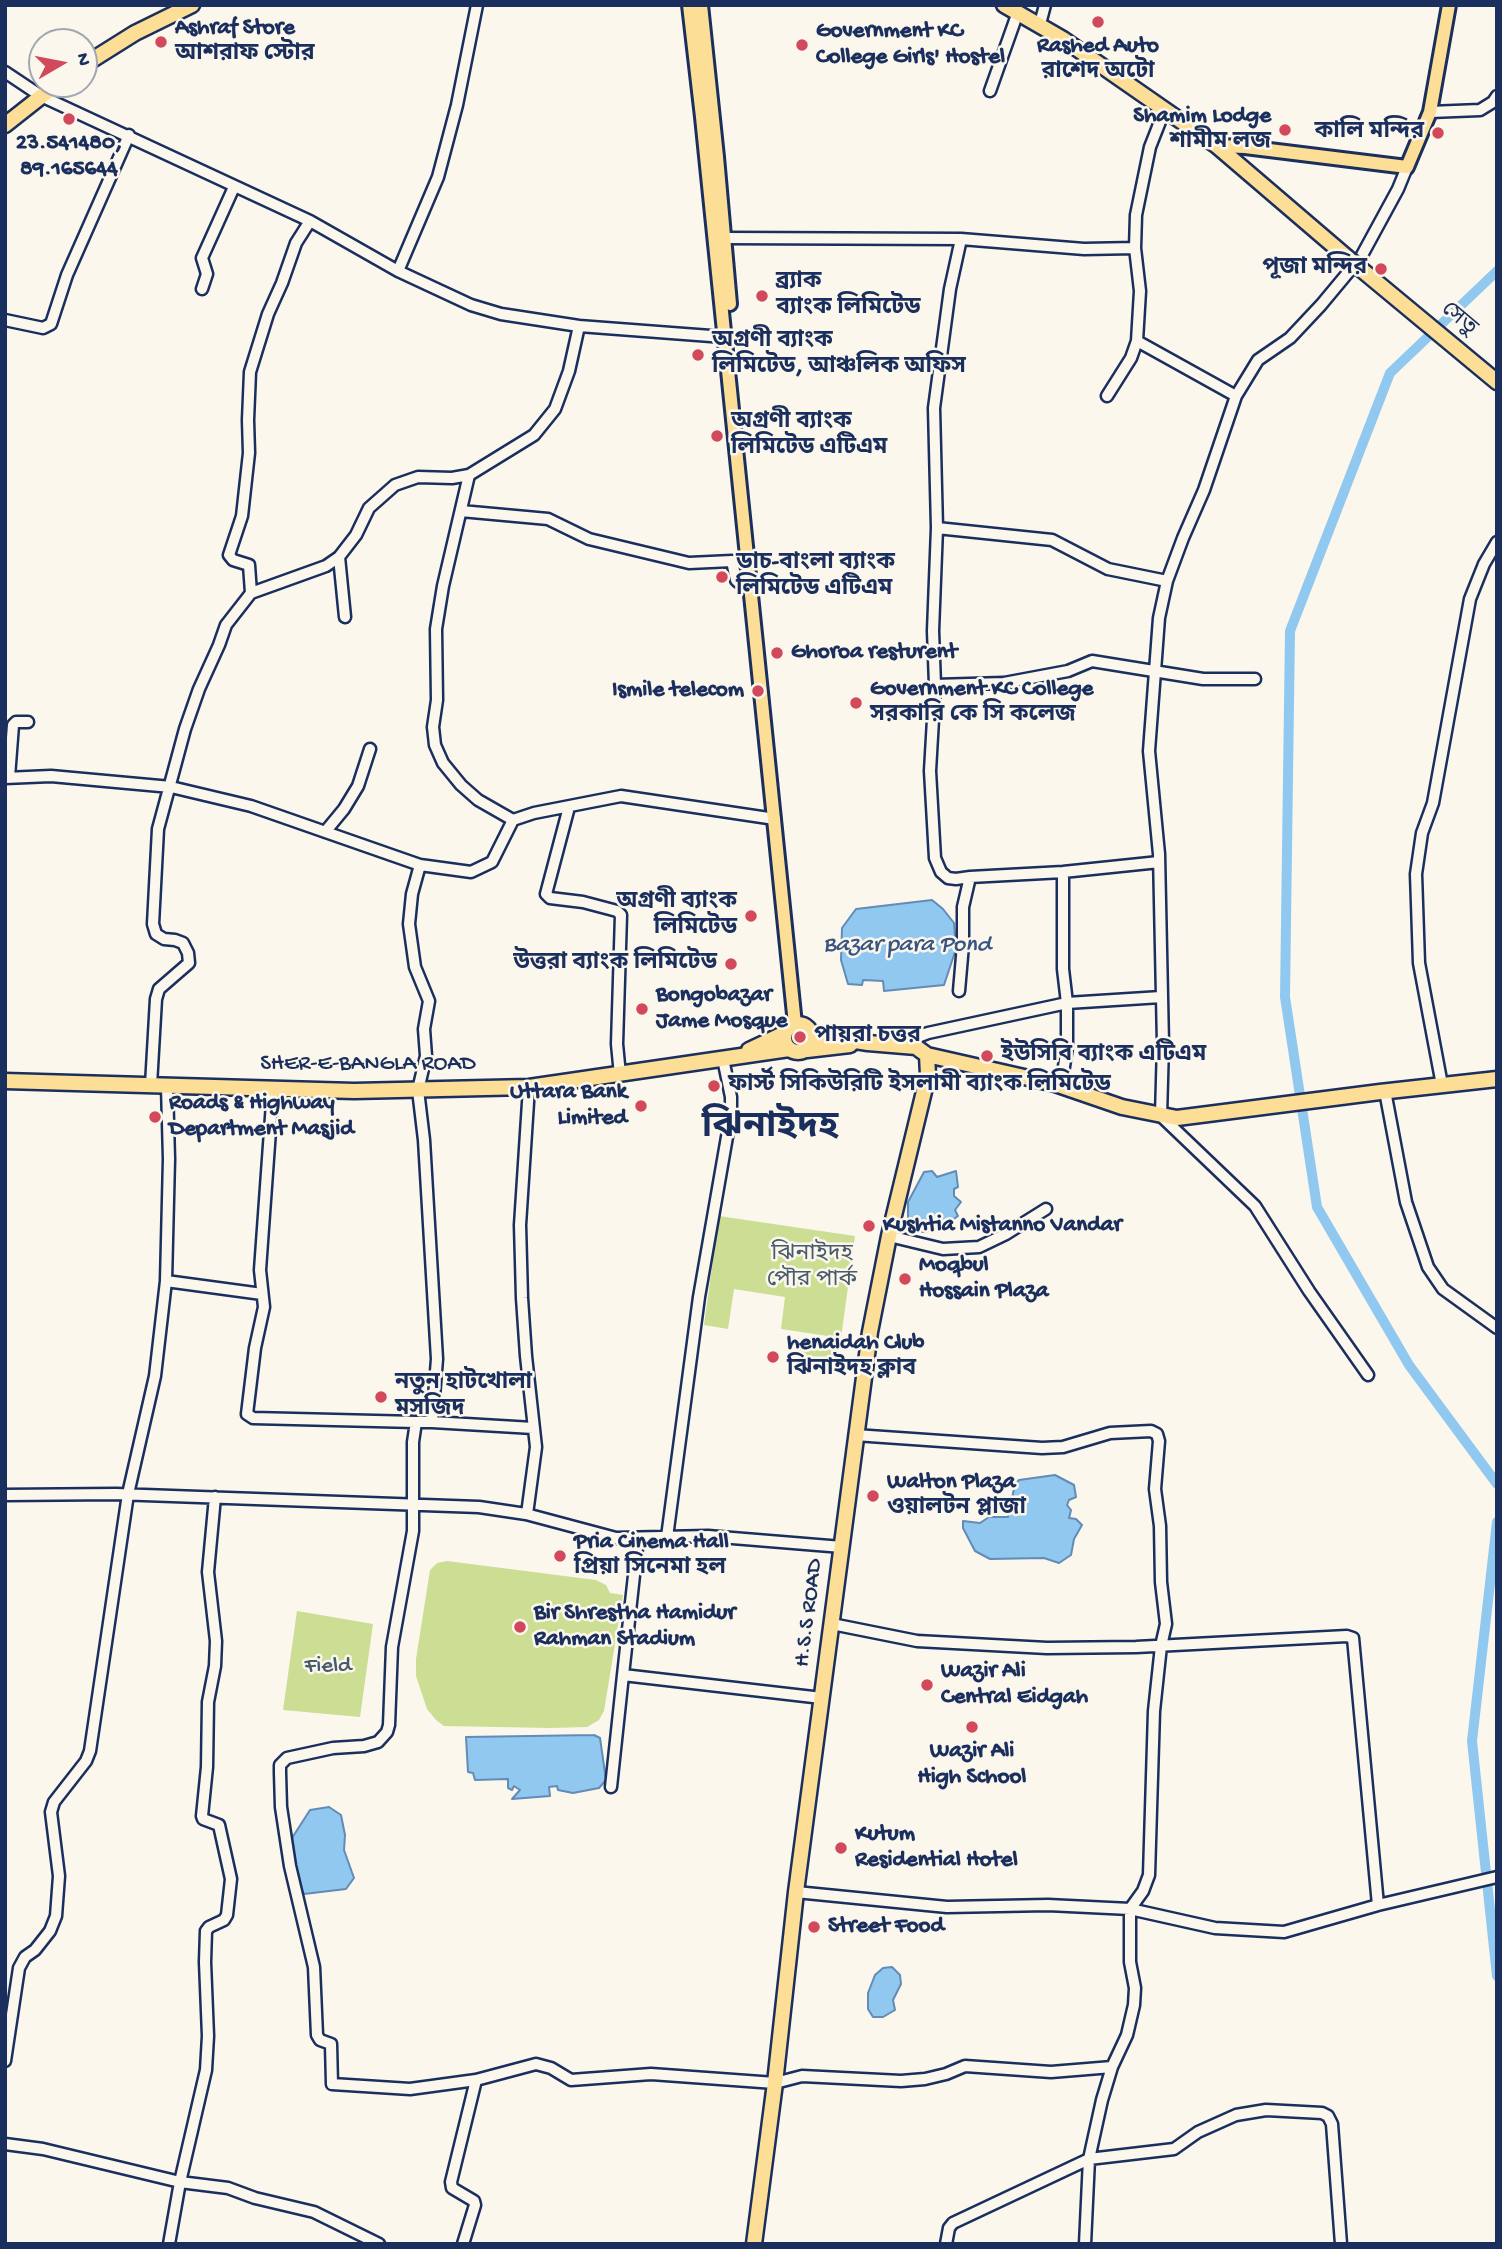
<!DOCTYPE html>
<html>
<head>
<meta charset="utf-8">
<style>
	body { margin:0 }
	#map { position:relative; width:1502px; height:2249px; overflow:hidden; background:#fbf7ec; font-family:"Gochi Hand",sans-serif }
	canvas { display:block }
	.frame { position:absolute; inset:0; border:7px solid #1b2f5e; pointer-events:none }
	.north { position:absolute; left:28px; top:28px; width:70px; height:70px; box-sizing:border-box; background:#fbf7ec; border:2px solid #a1a7b3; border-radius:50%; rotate:80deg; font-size:19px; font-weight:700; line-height:28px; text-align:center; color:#1b2f5e }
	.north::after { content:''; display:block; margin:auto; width:24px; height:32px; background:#d1495b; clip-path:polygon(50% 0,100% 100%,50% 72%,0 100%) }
</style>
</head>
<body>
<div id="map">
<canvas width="1502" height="2249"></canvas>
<div class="frame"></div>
<div class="north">N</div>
</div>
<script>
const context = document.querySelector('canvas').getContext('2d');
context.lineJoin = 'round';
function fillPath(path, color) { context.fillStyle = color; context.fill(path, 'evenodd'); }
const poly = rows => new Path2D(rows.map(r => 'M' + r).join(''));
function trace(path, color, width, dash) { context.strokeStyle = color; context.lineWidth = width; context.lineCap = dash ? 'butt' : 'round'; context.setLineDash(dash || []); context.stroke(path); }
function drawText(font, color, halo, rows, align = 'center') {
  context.font = font + ' "Gochi Hand","Noto Sans Bengali",sans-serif'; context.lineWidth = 5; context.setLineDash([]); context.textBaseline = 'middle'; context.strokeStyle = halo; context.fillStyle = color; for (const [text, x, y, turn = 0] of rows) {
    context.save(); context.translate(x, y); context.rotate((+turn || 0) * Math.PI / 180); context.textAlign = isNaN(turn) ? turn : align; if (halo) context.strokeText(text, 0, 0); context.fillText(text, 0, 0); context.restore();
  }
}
const green = poly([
	[719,1216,855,1236,841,1338,781,1329,785,1297,734,1289,728,1329,704,1325],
	[795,1338,839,1345,836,1370,792,1364],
	[447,1561,596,1580,606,1585,610,1593,623,1595,604,1711,599,1720,587,1727,551,1728,444,1726,436,1720,427,1709,416,1676,416,1659,430,1570,437,1563],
	[297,1611,373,1624,360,1717,283,1710]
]);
const water = poly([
	[932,900,943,909,954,923,956,949,944,985,884,991,883,981,863,980,862,985,848,984,841,960,842,928,856,909,932,900],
	[932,1171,937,1177,956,1171,958,1187,954,1189,954,1196,961,1202,955,1210,958,1216,940,1229,923,1232,908,1225,908,1202,924,1172,932,1171],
	[1055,1475,1074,1485,1076,1497,1069,1500,1067,1505,1071,1510,1069,1518,1076,1519,1082,1525,1074,1539,1071,1555,1059,1563,1044,1558,990,1559,975,1551,963,1528,963,1521,980,1523,989,1517,1008,1517,1015,1484,1019,1480,1055,1475],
	[594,1735,600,1738,606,1780,599,1788,573,1793,558,1790,557,1786,549,1787,550,1796,512,1799,520,1790,514,1786,512,1790,508,1788,508,1779,475,1780,473,1773,468,1772,466,1737,594,1735],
	[329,1807,341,1815,345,1835,344,1850,354,1878,346,1889,304,1894,295,1876,292,1838,310,1810,329,1807],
	[892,1967,900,1975,901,1984,893,2000,895,2010,883,2017,873,2017,868,2009,868,1993,875,1975,883,1968,892,1967]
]);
const canal = poly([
	[1497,271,1390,373,1290,631,1285,997,1317,1207,1409,1365,1497,1484],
	[1497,1522,1472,1741,1497,1976]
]);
const minor = poly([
	[1040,24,1045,5],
	[5,72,41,96,310,221,398,271,471,305,501,314,579,326,724,337],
	[990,91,1018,12],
	[1430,112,1480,110,1493,102,1497,96],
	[724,238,961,239,1084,249,1135,248],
	[398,271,438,177,457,105,477,5],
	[202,289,207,274,202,258,234,187],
	[5,320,43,328,51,324,67,275,129,135],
	[1137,341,1236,396],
	[1107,396,1131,358,1137,341,1140,291,1135,248,1136,215,1150,147,1165,109],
	[461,511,548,519,589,539,689,563,732,561,736,580,738,582,750,582],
	[937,528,1052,540,1108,569,1167,581],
	[339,557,345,617],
	[251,593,326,566,339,557,356,535,369,508,395,485,418,477,452,478,469,475],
	[935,685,933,631,937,528,934,408,950,289,961,239],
	[9,777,13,725,16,722,28,722],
	[5,778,51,776,171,787,251,806,420,865,471,872,492,862,513,820,534,813,621,796,775,819],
	[569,807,546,894,550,898,583,902,617,911,621,915,617,1044,620,1075],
	[513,820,478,800,461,785,443,763,435,745,433,727,437,700,436,629,443,586,469,475,534,435,555,409,569,371,579,326],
	[325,832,344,809,358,786,370,749],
	[420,865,412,894,409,924,415,967,429,1001,424,1029,426,1056,418,1090,424,1140,437,1359,432,1422,416,1422,413,1442,413,1531,392,1647,389,1725,387,1732,378,1742,364,1746,333,1748,287,1758,280,1765,280,1773,281,1807,290,1866,314,1967,317,2035,320,2040,331,2044,332,2084,410,2089,476,2080,536,2064,551,2068,571,2080,651,2074,775,2083,802,2076,901,2081,925,2079,946,2074,965,2066,1051,2072,1112,2067],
	[970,877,956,879,948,878,941,872,935,858,930,771,935,685,1004,683,1068,671,1092,661,1203,679,1255,679],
	[959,991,963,945,963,907,970,877,1063,872,1159,862],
	[902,1043,928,1033,1067,1003,1161,997],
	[151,1085,156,999,159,989,189,963,188,953,183,943,175,940,164,939,156,934,153,924,158,829,185,729,199,689,219,645,226,625,251,593,249,565,233,560,229,555,242,516,249,453,248,420,250,372,268,314,282,283,296,243,310,221],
	[1442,1085,1419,963,1416,874,1422,833,1433,803,1470,599,1484,564,1497,542],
	[1061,1086,1067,1047,1067,1003,1063,969,1063,872],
	[273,1089,260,1270,264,1307,255,1348,247,1414,253,1418,416,1422],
	[1385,1091,1406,1202,1428,1267,1443,1289,1497,1328],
	[889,1236,943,1249,979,1247,1006,1234,1046,1209],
	[166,1281,262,1294],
	[1368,1375,1309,1291,1255,1206,1161,1116,1163,1044,1159,854,1149,751,1159,618,1167,581,1183,538,1204,490,1236,396,1258,360,1290,338,1321,305,1361,257,1398,189,1407,167],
	[432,1422,533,1428],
	[855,1435,1042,1448,1063,1447,1110,1433,1151,1431,1157,1434,1159,1441,1155,1489,1160,1526,1161,1582,1166,1624,1161,1646,1154,1711,1149,1875,1143,1891,1130,1909,1215,1928,1284,1932,1378,1905,1497,1877],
	[5,1495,116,1494,479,1507,526,1514,616,1538,708,1536,842,1547],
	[527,1514,536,1447,526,1356,522,1298,520,1225,529,1087],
	[667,1537,699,1297,731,1114,731,1097,723,1059],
	[638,1539,623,1675,822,1698],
	[832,1624,917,1641,1047,1648,1136,1647,1347,1636,1353,1638,1378,1905],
	[611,1787,623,1675],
	[796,1892,947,1907,1048,1905,1130,1909,1130,1962,1135,1988,1134,2005,1127,2035,1112,2067,1102,2100,1089,2159,1085,2244],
	[5,2061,19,1968,25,1957,35,1950,50,1931,56,1916,59,1876,51,1812,54,1802,86,1761,90,1751,128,1494,155,1376,166,1281,169,1159,167,1086],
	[5,2144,43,2149,180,2182,206,2070,208,2036,205,1962,206,1931,209,1927,224,1920,227,1915,231,1879,219,1825,203,1819,202,1816,207,1767,208,1702,215,1666,216,1641,208,1572,215,1497],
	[169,2244,180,2182,228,2188,255,2198,314,2212,379,2244],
	[463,2244,475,2205,474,2201,452,2188,451,2182,476,2080],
	[946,2244,949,2228,953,2223,1089,2159,1174,2149,1198,2132,1236,2115,1266,2110,1322,2113,1328,2116,1332,2124,1341,2244]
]);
const major = poly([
	[689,5,702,117,795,1024],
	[701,5,717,157,730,304],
	[1217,146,1245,147,1407,167,1430,112,1449,5]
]);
const highway = poly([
	[1004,5,1063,39,1217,146,1349,259],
	[84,65,135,33,192,5],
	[5,125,57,84],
	[1362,270,1497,382],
	'784 1038a14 14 0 1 1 28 0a14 14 0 1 1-28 0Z',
	[749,1050,785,1033],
	[807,1050,850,1045],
	[927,1055,1055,1084,1122,1107,1177,1118,1380,1092,1497,1079],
	[5,1081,354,1091,529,1087,789,1049],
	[754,2244,775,2083,796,1892,870,1332,889,1236,928,1075,927,1055,916,1047,868,1043,812,1034]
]);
const highwayBridge = poly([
	[1349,259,1362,270]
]);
const markers = [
	[1098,22,7,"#d1495b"],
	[161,42,7,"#d1495b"],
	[802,45,7,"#d1495b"],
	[69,119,7,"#d1495b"],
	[1285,130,7,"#d1495b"],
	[1438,133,7,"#d1495b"],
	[1381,269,7,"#d1495b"],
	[762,296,7,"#d1495b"],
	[698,355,7,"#d1495b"],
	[717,436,7,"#d1495b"],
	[722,577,7,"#d1495b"],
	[777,653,7,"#d1495b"],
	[758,691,7,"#d1495b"],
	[856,703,7,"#d1495b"],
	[751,916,7,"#d1495b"],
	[731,964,7,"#d1495b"],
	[642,1009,7,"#d1495b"],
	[800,1037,7,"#d1495b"],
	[987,1056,7,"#d1495b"],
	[714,1086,7,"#d1495b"],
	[641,1106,7,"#d1495b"],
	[155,1117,7,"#d1495b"],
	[869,1226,7,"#d1495b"],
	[905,1279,7,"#d1495b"],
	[773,1357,7,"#d1495b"],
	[381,1397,7,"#d1495b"],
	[873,1496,7,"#d1495b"],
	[560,1556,7,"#d1495b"],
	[520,1627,7,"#d1495b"],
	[927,1685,7,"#d1495b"],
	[972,1727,7,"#d1495b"],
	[841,1848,7,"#d1495b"],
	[814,1927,7,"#d1495b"]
];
const poiNames = [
	["Ashraf Store",175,29],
	["আশরাফ স্টোর",175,55],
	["Government KC",816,32],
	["College Girls' Hostel",816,58],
	["Rashed Auto",1098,47,"center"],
	["রাশেদ অটো",1098,73,"center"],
	["Shamim Lodge",1271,117,"right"],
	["শামীম লজ",1271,143,"right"],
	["কালি মন্দির",1424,133,"right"],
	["23.541480,",69,144,"center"],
	["89.165644",69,170,"center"],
	["পূজা মন্দির",1367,269,"right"],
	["ব্র্যাক",776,283],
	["ব্যাংক লিমিটেড",776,309],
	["অগ্রণী ব্যাংক",712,342],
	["লিমিটেড, আঞ্চলিক অফিস",712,368],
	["অগ্রণী ব্যাংক",731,423],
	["লিমিটেড এটিএম",731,449],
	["ডাচ-বাংলা ব্যাংক",736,564],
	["লিমিটেড এটিএম",736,590],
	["Ghoroa resturent",791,653],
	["Government KC College",870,690],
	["সরকারি কে সি কলেজ",870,716],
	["Ismile telecom",744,691,"right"],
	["অগ্রণী ব্যাংক",737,903,"right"],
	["লিমিটেড",737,929,"right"],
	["উত্তরা ব্যাংক লিমিটেড",717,964,"right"],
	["Bongobazar",656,996],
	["Jame Mosque",656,1022],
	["পায়রা চত্তর",814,1037],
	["ইউসিবি ব্যাংক এটিএম",1001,1056],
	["ফার্স্ট সিকিউরিটি ইসলামী ব্যাংক লিমিটেড",728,1086],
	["Uttara Bank",627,1093,"right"],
	["Limited",627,1119,"right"],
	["Roads & Highway",169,1104],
	["Department Masjid",169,1130],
	["Kushtia Mistanno Vandar",883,1226],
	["Moqbul",919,1266],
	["Hossain Plaza",919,1292],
	["henaidah Club",787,1344],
	["ঝিনাইদহ ক্লাব",787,1370],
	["নতুন হাটখোলা",395,1384],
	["মসজিদ",395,1410],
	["Walton Plaza",887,1483],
	["ওয়ালটন প্লাজা",887,1509],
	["Pria Cinema Hall",574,1543],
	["প্রিয়া সিনেমা হল",574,1569],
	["Bir Shrestha Hamidur",534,1614],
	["Rahman Stadium",534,1640],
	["Wazir Ali",941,1672],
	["Central Eidgah",941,1698],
	["Wazir Ali",972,1752,"center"],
	["High School",972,1778,"center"],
	["Kutum",855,1835],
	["Residential Hotel",855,1861],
	["Street Food",828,1927]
];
const streetNames = [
	["সেতু",1458,320,40],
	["SHER-E-BANGLA ROAD",368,1065],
	["H.S.S ROAD",810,1613,-83]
];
const parkNames = [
	["ঝিনাইদহ",812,1255],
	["পৌর পার্ক",812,1281],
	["Field",328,1667]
];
const waterNames = [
	["Bazar para Pond",907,946]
];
const townNames = [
	["ঝিনাইদহ",770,1130]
];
fillPath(green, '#ccde93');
fillPath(water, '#91c8f0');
trace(water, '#628bb6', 2);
trace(canal, '#91c8f0', 10);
trace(minor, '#1b2f5e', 15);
trace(major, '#1b2f5e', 18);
trace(highway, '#1b2f5e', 19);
trace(minor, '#fbf7ec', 10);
trace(major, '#fdde96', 12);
trace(highway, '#fdde96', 14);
trace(highwayBridge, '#1b2f5e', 19, []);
trace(highwayBridge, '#fdde96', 14);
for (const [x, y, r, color] of markers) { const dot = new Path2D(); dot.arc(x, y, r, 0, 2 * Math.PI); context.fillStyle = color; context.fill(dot); trace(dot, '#fbf7ec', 2.5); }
drawText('bold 23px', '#1b2f5e', '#fbf7ec', poiNames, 'left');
drawText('23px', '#1b2f5e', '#fbf7ec', streetNames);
drawText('23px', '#475b6b', '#fbf7ec', parkNames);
drawText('italic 24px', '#385582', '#fbf7ec', waterNames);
drawText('bold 37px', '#1b2f5e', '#fbf7ec', townNames);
</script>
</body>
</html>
